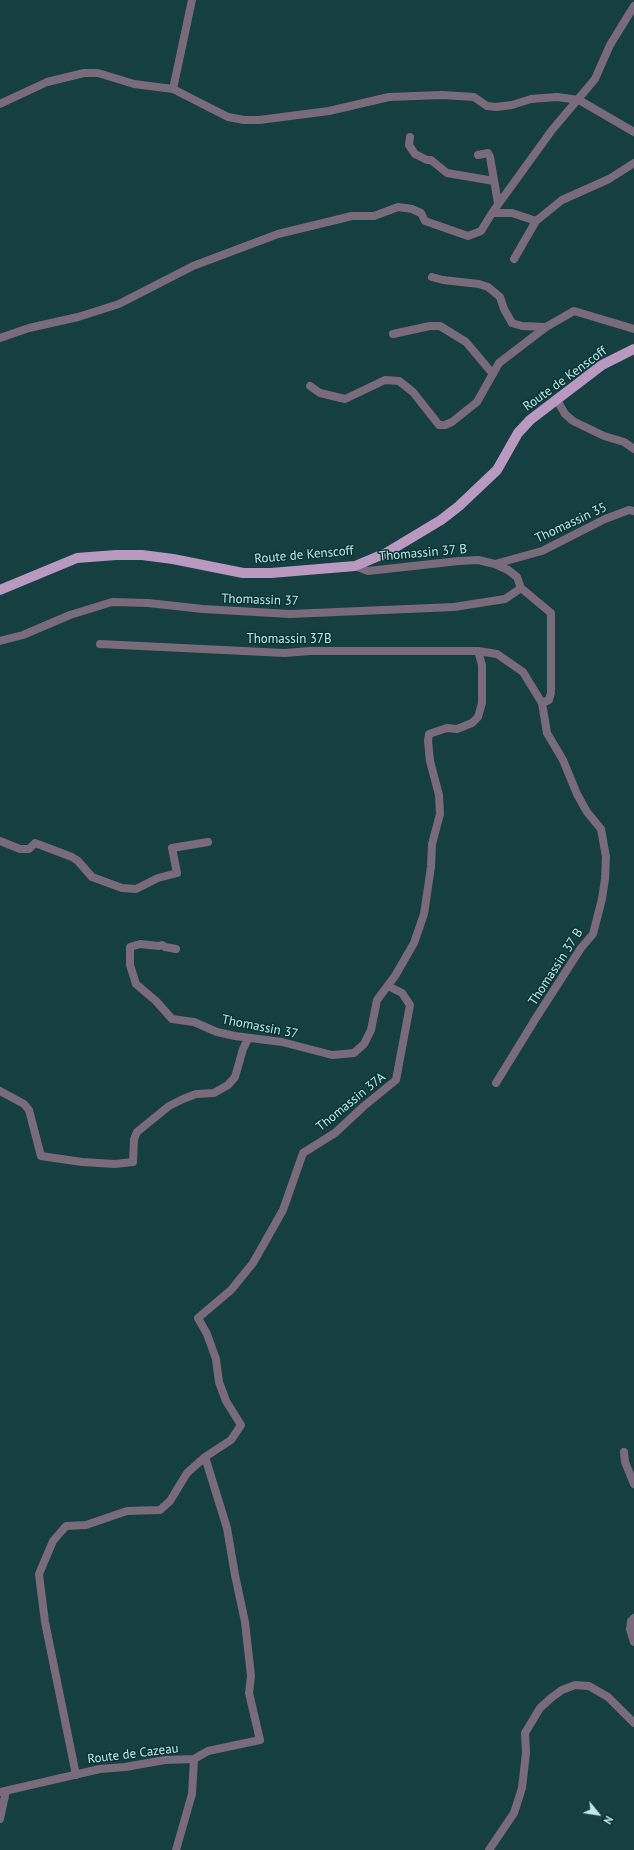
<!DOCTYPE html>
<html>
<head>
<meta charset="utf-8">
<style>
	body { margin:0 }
	#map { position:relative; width:634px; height:1850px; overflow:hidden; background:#163f42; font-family:"PT Sans",sans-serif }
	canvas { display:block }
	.north { position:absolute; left:578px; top:1794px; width:40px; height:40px; -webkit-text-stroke:3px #093537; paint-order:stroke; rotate:120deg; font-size:11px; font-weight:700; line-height:16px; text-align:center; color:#c3e7e9 }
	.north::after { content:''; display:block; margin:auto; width:14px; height:18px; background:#c3e7e9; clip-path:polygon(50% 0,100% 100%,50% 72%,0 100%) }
</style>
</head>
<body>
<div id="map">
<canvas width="634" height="1850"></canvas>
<div class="north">N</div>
</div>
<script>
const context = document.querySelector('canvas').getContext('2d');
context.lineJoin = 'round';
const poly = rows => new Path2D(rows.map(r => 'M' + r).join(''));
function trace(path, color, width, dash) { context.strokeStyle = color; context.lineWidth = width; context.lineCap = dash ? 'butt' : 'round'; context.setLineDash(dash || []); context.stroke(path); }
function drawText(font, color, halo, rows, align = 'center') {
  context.font = font + ' "PT Sans",sans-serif'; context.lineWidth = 3; context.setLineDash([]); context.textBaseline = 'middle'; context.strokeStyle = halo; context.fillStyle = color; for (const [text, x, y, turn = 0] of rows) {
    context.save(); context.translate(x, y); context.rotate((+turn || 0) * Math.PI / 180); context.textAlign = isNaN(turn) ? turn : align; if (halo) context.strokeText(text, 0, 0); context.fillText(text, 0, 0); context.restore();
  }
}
const minor = poly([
	[173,89,192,0],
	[0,104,47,82,84,73,98,73,134,84,173,89,228,117,244,120,259,120,329,111,389,97,442,95,474,97,487,106,496,107,512,105,531,99,557,97,579,100,634,132],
	[410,137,409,145,415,154,427,160,431,160,447,173,494,181],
	[478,155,488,153,490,157,498,203],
	[492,213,552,130,595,79,610,45,634,6],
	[514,259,536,221],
	[432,277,443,280,479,284,488,287,500,297,504,309,512,323,522,326,546,327],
	[393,334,430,326,440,326,466,342,493,374],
	[0,338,29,328,78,317,119,304,193,266,278,234,352,216,374,216,398,207,412,209,421,213,425,221,468,236,481,231,492,213,512,213,536,221,562,200,609,179,634,163],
	[310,386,320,393,345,399,385,380,399,381,413,392,439,425,445,425,452,422,477,402,499,363,546,327,574,311,634,329],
	[557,400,565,414,573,421,604,436,624,442,634,449],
	[495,564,542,551,605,519,629,510,634,511],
	[355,566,368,571,459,561,478,560,495,564,508,570,517,577,521,588,551,613,551,693,549,700,542,703,547,733,563,760,577,794,587,812,601,829,606,857,605,879,602,899,593,934,581,948,536,1018,496,1083],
	[0,641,23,635,70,615,112,602,148,603,203,609,290,614,454,607,505,599,521,588],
	[100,644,285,653,310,651,478,651],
	[0,841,20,849,29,849,35,843,72,857,78,861,92,877,122,888,136,889,158,878,177,873,172,848,208,842],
	[176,949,165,947,162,945,159,946,140,944,130,947,130,965,136,984,156,1001,172,1019,194,1022,217,1032,235,1036,282,1042,332,1055,354,1053,364,1044,371,1030,377,1000,395,976,414,943,424,914,431,867,432,844,440,814,439,795,430,761,428,741,429,734,447,728,457,729,472,723,478,717,482,703,482,665,478,651,497,654,523,672,542,703],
	[0,1091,24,1104,29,1110,41,1156,82,1162,115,1164,133,1162,134,1139,137,1132,169,1106,183,1099,196,1094,214,1093,228,1085,235,1077,243,1049,248,1039],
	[624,1452,625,1462,634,1484],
	[634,1618,631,1621,630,1629,634,1642],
	[76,1775,45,1622,39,1574,53,1541,66,1526,86,1525,127,1511,160,1510,170,1501,187,1473,205,1457,231,1440,241,1425,226,1401,219,1382,216,1359,207,1334,198,1318,231,1290,253,1263,283,1210,303,1153,335,1133,364,1106,396,1080,410,1005,402,993,388,986],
	[0,1792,100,1769,125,1767,165,1760,194,1759,208,1751,260,1740,249,1693,251,1676,245,1622,235,1575,227,1528,205,1457],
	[0,1819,6,1791],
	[176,1850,192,1794,194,1759],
	[489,1850,514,1813,522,1788,526,1753,525,1733,540,1708,551,1698,562,1690,575,1685,589,1686,608,1697,634,1723]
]);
const major = poly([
	[0,590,77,558,116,555,142,555,173,559,243,573,271,573,355,566,386,553,441,520,459,506,497,470,518,433,530,420,602,365,634,349]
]);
const streetNames = [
	["Route de Kenscoff",565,379,-36],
	["Thomassin 35",571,523,-25],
	["Thomassin 37 B",423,553,-5],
	["Route de Kenscoff",304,555,-5],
	["Thomassin 37",260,600,2],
	["Thomassin 37B",289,639],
	["Thomassin 37 B",556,967,-57],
	["Thomassin 37",260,1027,11],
	["Thomassin 37A",351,1102,-39],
	["Route de Cazeau",133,1754,-7]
];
trace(minor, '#796a7c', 8);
trace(major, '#b999bf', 10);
drawText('13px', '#c3e7e9', '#093537', streetNames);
</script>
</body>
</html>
